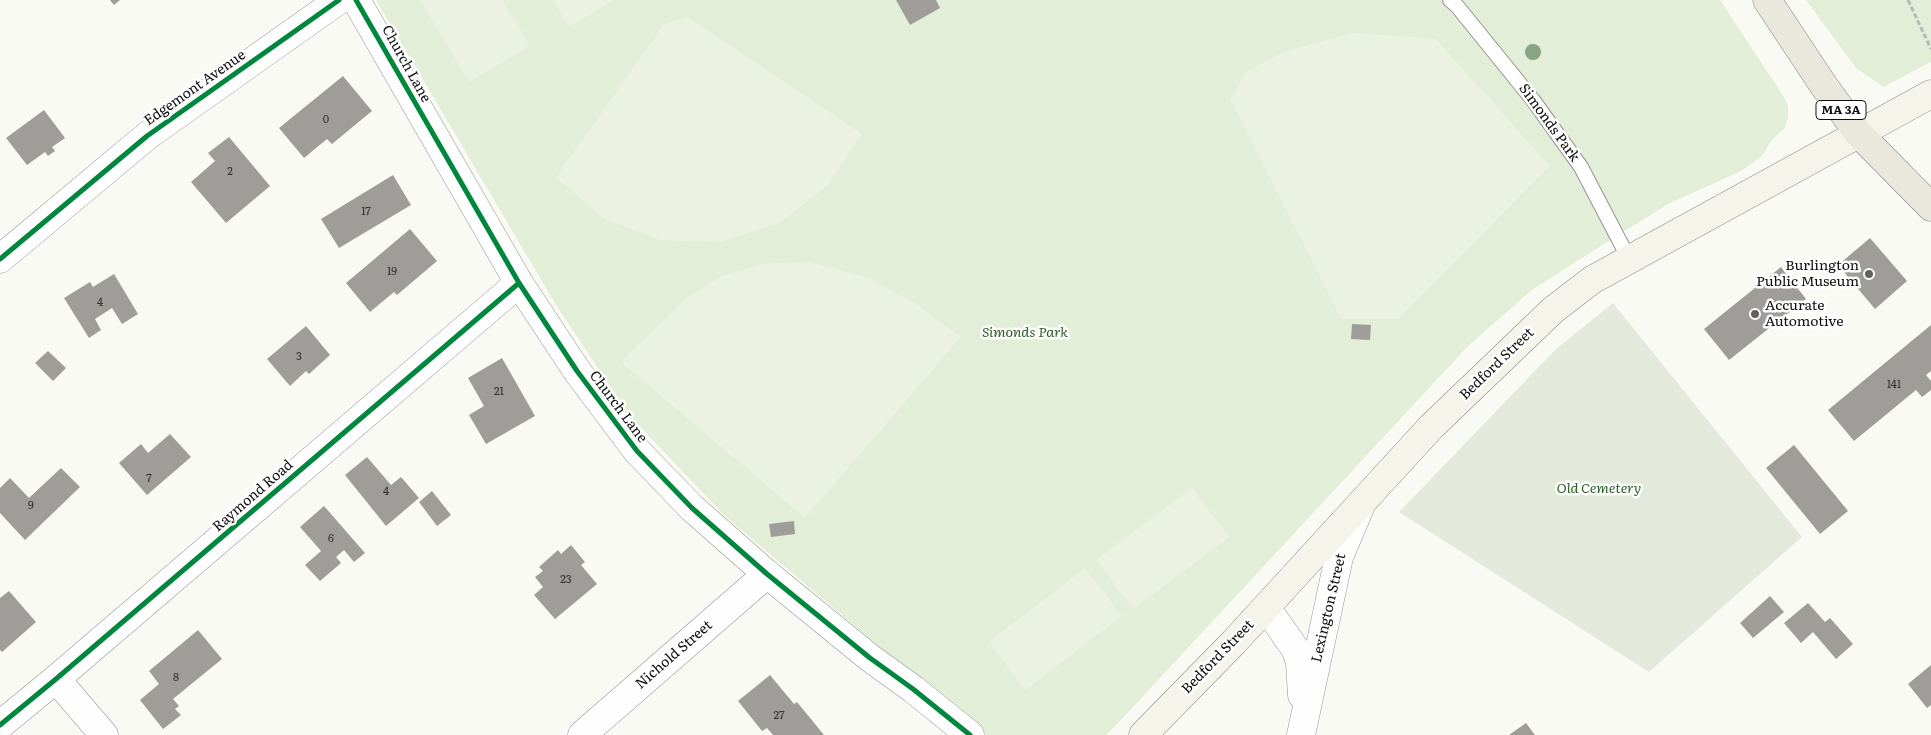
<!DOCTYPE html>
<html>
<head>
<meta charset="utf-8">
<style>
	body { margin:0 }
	canvas { display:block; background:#fafaf5 }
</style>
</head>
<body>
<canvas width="1931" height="735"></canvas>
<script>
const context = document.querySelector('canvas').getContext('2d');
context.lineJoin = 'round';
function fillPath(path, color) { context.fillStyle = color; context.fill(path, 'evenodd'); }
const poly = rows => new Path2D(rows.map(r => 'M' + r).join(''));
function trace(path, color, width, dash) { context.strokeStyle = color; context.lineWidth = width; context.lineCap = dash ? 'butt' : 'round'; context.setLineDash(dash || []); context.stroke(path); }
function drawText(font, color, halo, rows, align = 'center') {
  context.font = font + ' Literata,serif'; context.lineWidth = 5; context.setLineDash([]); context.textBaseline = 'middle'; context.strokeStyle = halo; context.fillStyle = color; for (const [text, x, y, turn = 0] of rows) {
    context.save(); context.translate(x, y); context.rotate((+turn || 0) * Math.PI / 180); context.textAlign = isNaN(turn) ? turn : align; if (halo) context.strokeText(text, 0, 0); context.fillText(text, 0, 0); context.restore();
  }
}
const green = poly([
	[376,0,1720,0,1784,97,1788,106,1788,116,1785,128,1772,140,1762,156,1741,171,1668,204,1588,254,1532,290,1468,346,1120,721,1106,735,987,735,943,701,725,516,630,416,556,305],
	[1806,0,1931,0,1931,62,1883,87,1856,68]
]);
const cemetery = poly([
	[1613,303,1802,537,1649,672,1399,512,1556,349]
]);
const pitch = poly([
	[420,0,503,0,530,46,469,82],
	[552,0,614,0,569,27],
	[688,17,862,134,828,185,780,223,721,242,660,240,603,218,556,177,664,24],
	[1353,33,1436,39,1550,166,1398,319,1341,319,1230,99,1245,73,1285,51],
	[811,262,869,278,916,304,961,337,805,518,621,362,685,299,722,276,761,264],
	[1192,488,1229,537,1133,609,1096,560],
	[1085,568,1122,616,1025,690,989,642]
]);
const building = poly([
	[110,0,120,0,114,5],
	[896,0,936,0,940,8,910,25],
	[343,76,372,111,332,144,327,139,304,158,279,128],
	[44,110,65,138,52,147,55,151,48,156,45,152,27,165,6,138],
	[229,137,270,186,226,223,191,182,215,161,208,153],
	[393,175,411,205,339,248,321,219],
	[410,229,437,261,397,295,394,292,370,312,346,283],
	[1870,238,1907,281,1875,309,1838,265],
	[1781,267,1806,299,1729,360,1704,329],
	[114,274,138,314,122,324,112,308,95,319,101,330,89,338,64,298,90,282,93,287],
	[1352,324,1371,325,1370,340,1351,339],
	[1931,325,1931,371,1926,375,1931,381,1931,390,1922,397,1916,390,1854,441,1828,410],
	[306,326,330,355,309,374,306,371,290,386,267,359],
	[48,351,66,368,53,381,35,363],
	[502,358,535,416,486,444,469,415,484,406,468,378],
	[170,434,191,457,147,495,119,463,141,444,148,453],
	[1794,445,1848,511,1820,534,1766,468],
	[367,457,391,485,401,477,419,498,386,526,345,475],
	[61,468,80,487,25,540,0,513,0,488,10,478,29,498],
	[432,491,451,515,437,526,419,502],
	[324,506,365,553,354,562,344,550,336,557,341,563,320,581,305,565,321,551,300,527],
	[794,521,795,534,771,537,769,524],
	[571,545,585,562,581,565,597,584,555,619,534,595,543,587,535,577,543,571,539,567,558,550,561,554],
	[9,591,36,622,2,652,0,650,0,598],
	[1770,596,1784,612,1753,638,1740,623],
	[1808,603,1825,622,1830,618,1853,644,1836,659,1813,632,1801,643,1784,623],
	[198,630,222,659,173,699,179,706,175,709,181,715,163,729,140,700,159,684,149,671],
	[1931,665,1931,705,1927,708,1908,684],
	[770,675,794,704,797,702,824,735,773,735,767,728,762,731,738,701],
	[1526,723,1535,735,1509,735]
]);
const path = poly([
	[1908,0,1931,49]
]);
const service = poly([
	[1450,0,1457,6,1533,100,1581,167,1629,259]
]);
const minor = poly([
	[0,259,147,136,339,0],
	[56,679,104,735],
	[0,725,56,679,519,283],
	[582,735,767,574]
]);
const tertiary = poly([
	[356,0,519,283,577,371,637,451,692,508,767,574,870,658,913,689,970,735],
	[1264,609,1275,620,1296,650,1300,663,1302,695],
	[1301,735,1339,557,1361,505]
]);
const secondary = poly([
	[1143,735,1234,642,1431,427,1553,310,1592,280,1931,94]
]);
const primary = poly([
	[1767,0,1824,86,1859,134,1931,207]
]);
const cycleway = poly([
	[356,0,519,283,577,371,637,451,692,508,767,574,870,658,913,689,970,735],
	[0,259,147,136,339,0],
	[0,725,56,679,519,283]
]);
const trees = [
	[1533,52]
];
const markers = [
	[1869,274,5,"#61615f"],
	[1755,314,5,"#61615f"]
];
const numberNames = [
	["0",326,120],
	["2",230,172],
	["17",366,212],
	["19",392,272],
	["4",100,303],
	["3",299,357],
	["141",1894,385],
	["21",499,392],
	["7",149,479],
	["4",386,492],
	["9",31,506],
	["6",331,539],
	["23",566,580],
	["8",176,678],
	["27",779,716]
];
const shields = [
	[1841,110,50]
];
const shieldNames = [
	["MA 3A",1841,110]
];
const streetNames = [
	["Church Lane",406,64,61],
	["Edgemont Avenue",195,88,-35],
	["Simonds Park",1549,123,54],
	["Bedford Street",1497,364,-44],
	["Church Lane",618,407,53],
	["Raymond Road",253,496,-41],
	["Lexington Street",1329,608,-77],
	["Nichold Street",674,655,-41],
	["Bedford Street",1218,657,-46]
];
const poiNames = [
	["Burlington",1859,266],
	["Public Museum",1859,282],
	["Accurate",1765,306,"left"],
	["Automotive",1765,322,"left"]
];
const parkNames = [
	["Simonds Park",1025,333],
	["Old Cemetery",1599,489]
];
fillPath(green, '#e2eed7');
fillPath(cemetery, '#e4eadb');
fillPath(pitch, '#ebf2e1');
fillPath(building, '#9e9d9a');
trace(service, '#949492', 16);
trace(minor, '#949492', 29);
trace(tertiary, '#949492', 29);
trace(secondary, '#8b8b89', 29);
trace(primary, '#82827f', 29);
trace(path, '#b8b8b7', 3, [5, 2.5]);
trace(service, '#fefefe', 14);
trace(minor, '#fefefe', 28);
trace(tertiary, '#fefefe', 28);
trace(secondary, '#f4f4eb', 28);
trace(primary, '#eae8dc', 28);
trace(cycleway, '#00873e', 5);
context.fillStyle = '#89a484';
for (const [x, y] of trees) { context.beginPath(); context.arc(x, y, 8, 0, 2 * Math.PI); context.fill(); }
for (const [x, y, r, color] of markers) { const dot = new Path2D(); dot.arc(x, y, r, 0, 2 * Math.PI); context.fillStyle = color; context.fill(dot); trace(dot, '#fff', 2); }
drawText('11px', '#323231', null, numberNames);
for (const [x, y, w] of shields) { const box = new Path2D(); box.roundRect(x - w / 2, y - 9.5, w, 19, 4); context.fillStyle = '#fff'; context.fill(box); trace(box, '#0e0e0e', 1); }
drawText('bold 12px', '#0e0e0e', null, shieldNames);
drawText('14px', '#0e0e0e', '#fff', streetNames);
drawText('14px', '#0e0e0e', '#fff', poiNames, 'right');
drawText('italic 14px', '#2c5e27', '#fff', parkNames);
</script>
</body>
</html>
